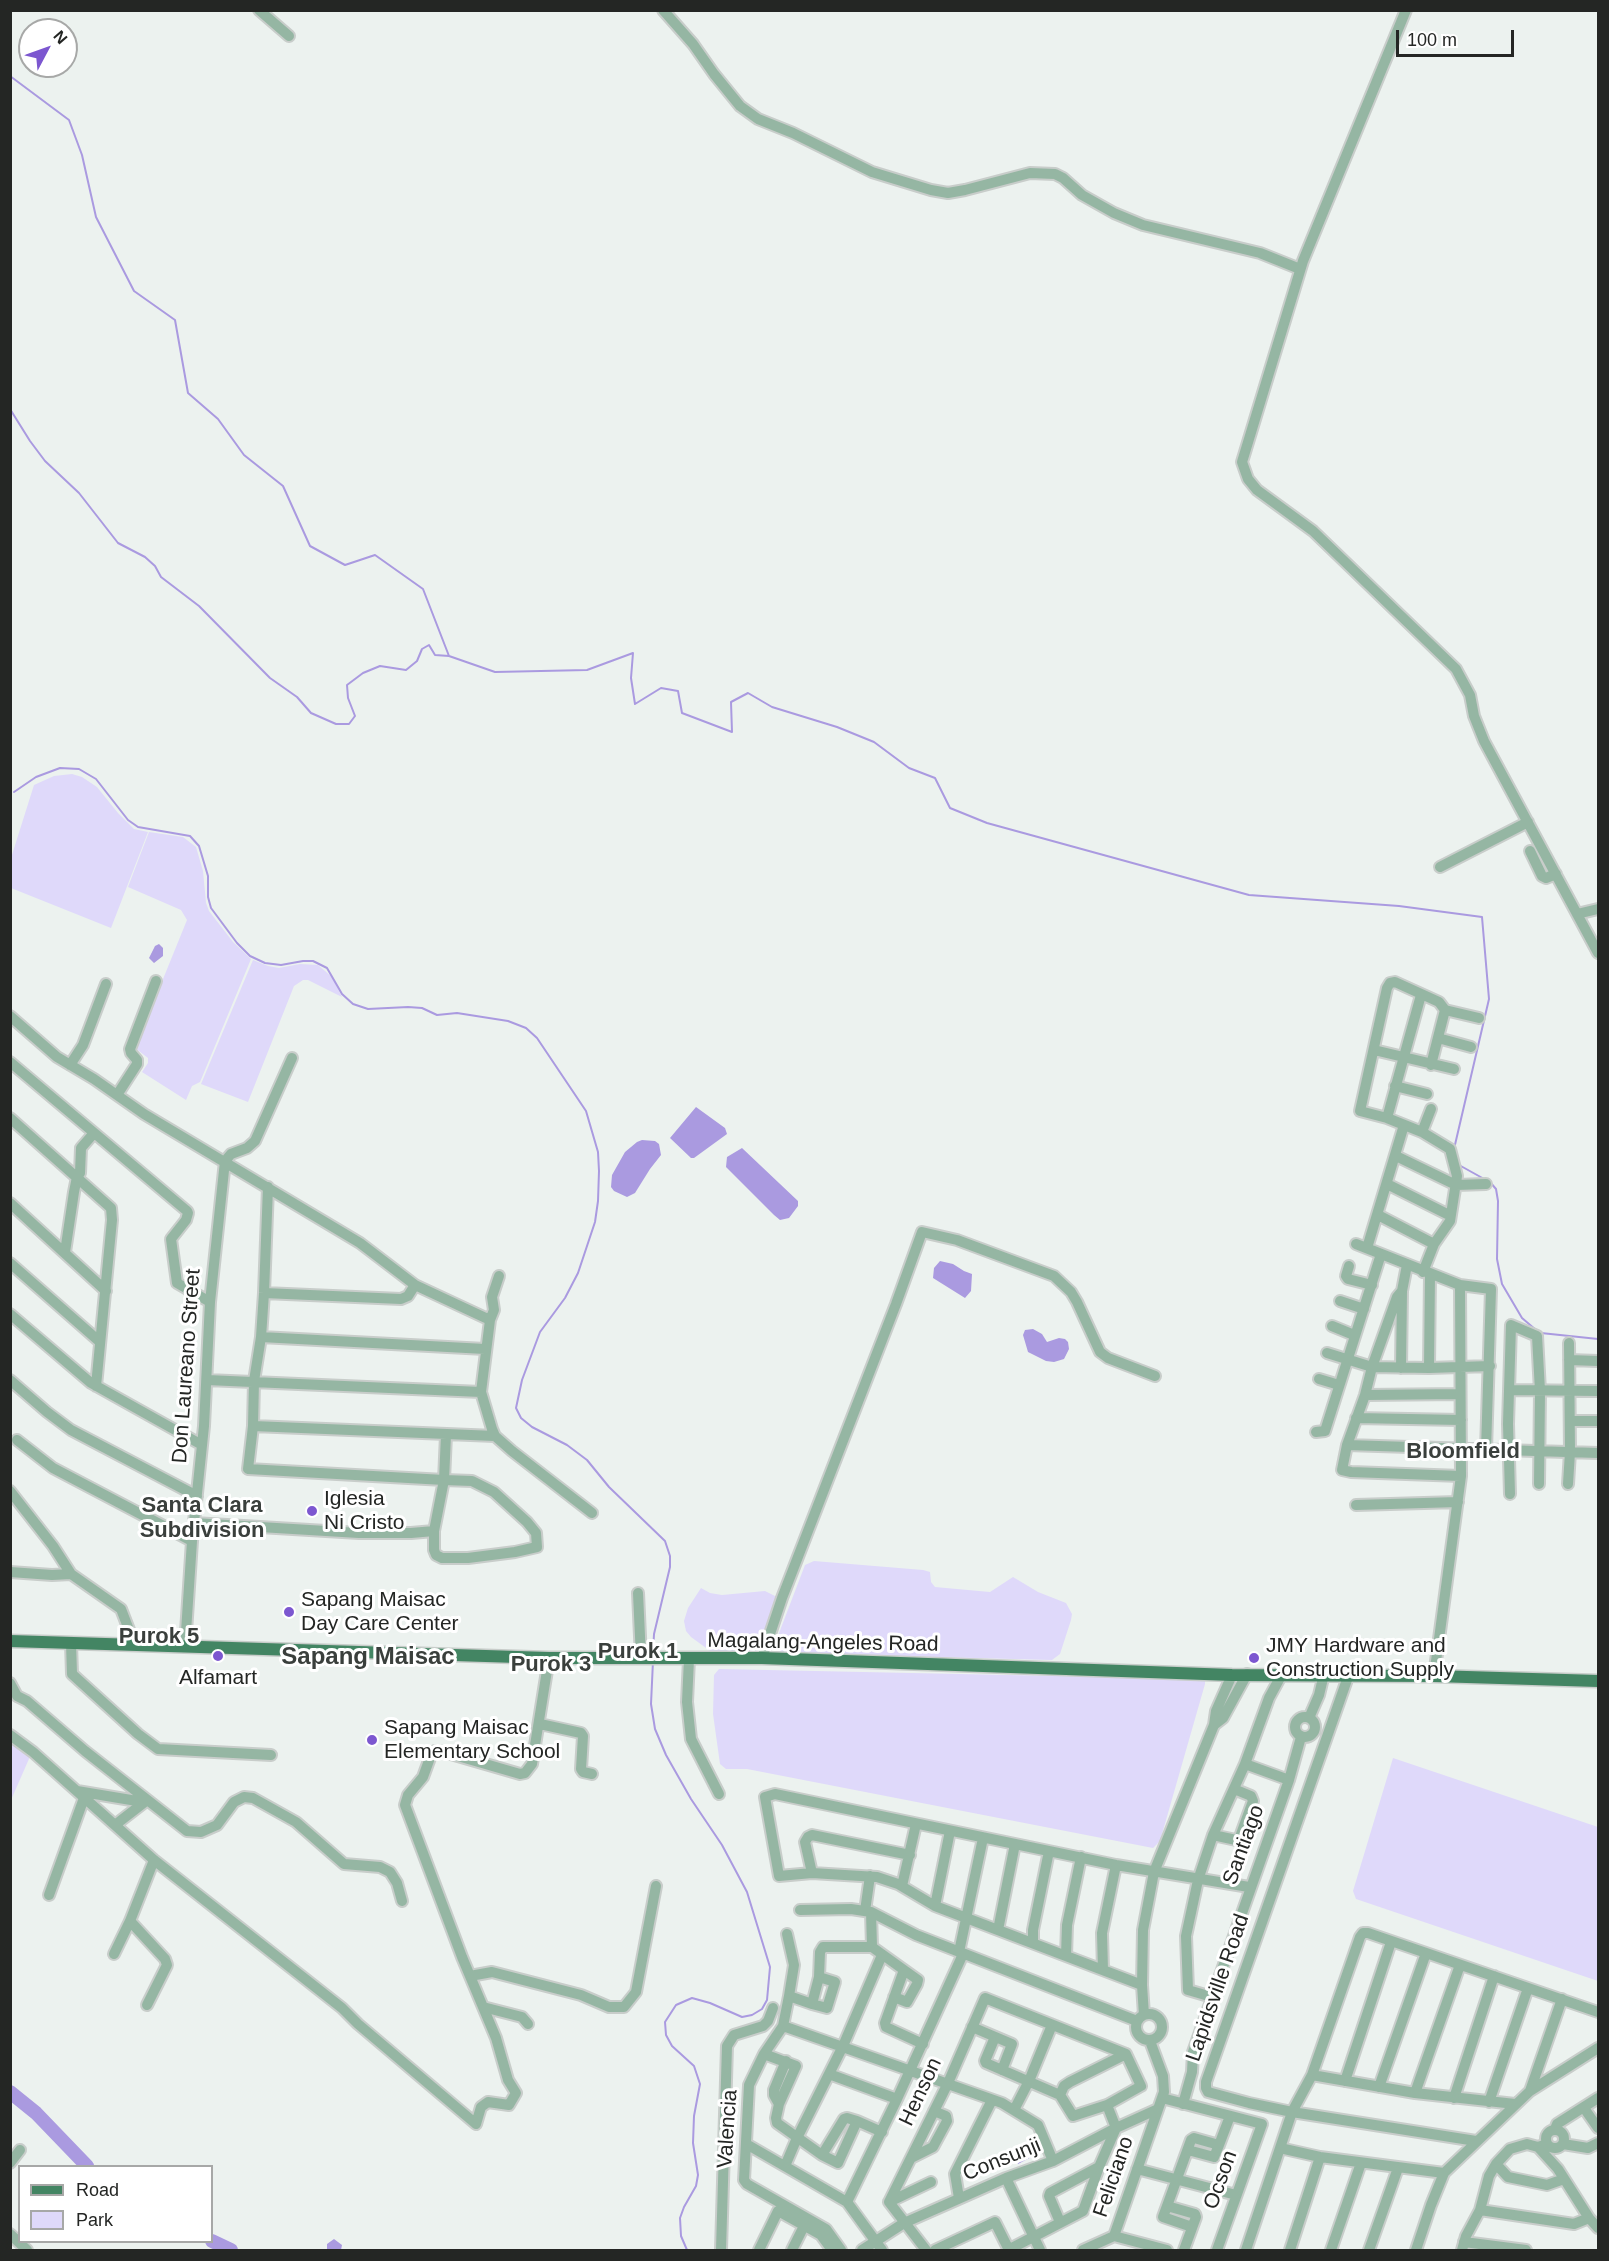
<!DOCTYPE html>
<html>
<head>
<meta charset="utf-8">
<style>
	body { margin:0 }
	#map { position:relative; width:1609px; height:2261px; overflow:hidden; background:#ecf2ef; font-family:Arial,sans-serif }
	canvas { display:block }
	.frame { position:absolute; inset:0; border:12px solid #242624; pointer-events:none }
	.legend { position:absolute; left:18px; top:2165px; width:195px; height:78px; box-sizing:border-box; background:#fff; border:2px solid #a7a8a7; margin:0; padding:8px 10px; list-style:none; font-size:18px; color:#242624 }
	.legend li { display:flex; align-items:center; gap:12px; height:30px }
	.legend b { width:30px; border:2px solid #a7a8a7 }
	.north { position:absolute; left:18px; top:18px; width:60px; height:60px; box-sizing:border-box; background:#fff; border:2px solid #a7a8a7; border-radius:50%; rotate:49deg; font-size:16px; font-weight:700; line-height:24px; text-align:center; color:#242624 }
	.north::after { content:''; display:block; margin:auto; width:21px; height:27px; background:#7c57d0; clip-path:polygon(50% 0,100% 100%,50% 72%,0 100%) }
	.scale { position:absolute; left:1396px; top:30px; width:118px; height:27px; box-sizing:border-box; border:3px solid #242624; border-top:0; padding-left:8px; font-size:18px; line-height:21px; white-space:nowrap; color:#242624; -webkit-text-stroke:4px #fff; paint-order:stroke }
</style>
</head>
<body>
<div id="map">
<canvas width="1609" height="2261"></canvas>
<div class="frame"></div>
<ul class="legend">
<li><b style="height:8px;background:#438563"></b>Road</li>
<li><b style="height:16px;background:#dfd9fa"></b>Park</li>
</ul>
<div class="north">N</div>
<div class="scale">100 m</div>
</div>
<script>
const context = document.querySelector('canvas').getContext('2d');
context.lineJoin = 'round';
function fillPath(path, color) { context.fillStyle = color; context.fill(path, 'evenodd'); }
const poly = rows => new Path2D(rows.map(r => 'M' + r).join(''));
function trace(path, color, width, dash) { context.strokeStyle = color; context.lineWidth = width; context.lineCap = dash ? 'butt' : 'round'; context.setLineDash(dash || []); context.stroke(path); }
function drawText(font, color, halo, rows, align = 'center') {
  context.font = font + ' Arial,sans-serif'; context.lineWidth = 6; context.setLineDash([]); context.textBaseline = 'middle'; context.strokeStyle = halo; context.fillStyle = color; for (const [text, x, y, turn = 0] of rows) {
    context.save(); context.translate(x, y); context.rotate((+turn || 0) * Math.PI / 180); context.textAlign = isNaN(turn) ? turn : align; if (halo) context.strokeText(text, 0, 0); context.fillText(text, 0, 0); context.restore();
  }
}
const green = poly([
	[72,774,82,777,97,787,118,813,134,829,148,832,111,928,11,888,11,858,34,785,54,776],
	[149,832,183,837,196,847,203,871,206,903,209,911,233,942,251,959,200,1082,192,1086,186,1100,142,1072,148,1063,148,1058,135,1048,187,920,181,910,128,887],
	[253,960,268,966,279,968,300,964,318,965,332,977,342,997,308,980,303,980,294,986,248,1102,201,1084],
	[814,1561,923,1570,930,1572,931,1582,935,1587,990,1592,1013,1577,1038,1592,1066,1603,1072,1614,1071,1620,1060,1654,1052,1660,779,1653,775,1649,776,1641,805,1565],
	[701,1588,710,1593,722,1595,765,1591,777,1597,779,1599,758,1652,713,1653,691,1637,686,1631,684,1621,688,1608],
	[719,1669,1199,1679,1205,1681,1205,1684,1160,1841,1153,1848,747,1769,726,1769,720,1764,713,1714,714,1675],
	[11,1735,32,1752,11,1800],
	[1393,1758,1598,1827,1598,1981,1356,1899,1353,1891]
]);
const water = poly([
	[159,944,163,948,163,956,154,963,149,958,155,946],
	[696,1107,725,1128,727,1134,694,1158,691,1158,670,1138],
	[642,1140,655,1141,659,1144,661,1155,650,1169,635,1193,627,1197,614,1191,611,1187,612,1175,625,1152,637,1142],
	[742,1148,798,1201,798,1206,789,1218,780,1220,774,1215,726,1167,727,1157],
	[940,1261,953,1264,964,1271,972,1274,971,1291,965,1298,933,1278,934,1268],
	[1033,1329,1042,1334,1047,1342,1059,1338,1065,1339,1068,1342,1069,1349,1064,1359,1054,1362,1046,1361,1028,1352,1023,1335,1025,1330],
	[1036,2147,1039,2153,1018,2164,1015,2158],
	[334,2239,342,2245,341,2250,327,2250,327,2244]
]);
const stream = poly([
	[10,76,69,120,82,155,96,217,134,291,175,320,188,393,218,419,244,455,283,486,310,546,345,565,375,555,423,589,449,656,495,672,587,670,633,653,631,678,635,704,661,688,678,691,682,713,732,732,731,702,748,693,772,707,837,727,874,742,909,768,935,778,950,808,987,823,1249,895,1399,906,1482,917,1489,999,1454,1149],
	[10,409,30,441,45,461,79,493,118,543,145,557,155,566,161,577,199,606,270,678,297,697,311,713,336,724,349,724,355,716,348,698,347,685,363,673,380,666,406,670,417,661,422,649,429,645,435,655,449,656],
	[14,792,36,777,60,768,79,769,96,779,128,820,138,827,190,836,199,846,208,876,208,897,211,908,237,943,250,956,265,963,281,965,303,961,313,961,327,968,342,994,353,1004,368,1009,408,1007,422,1008,437,1015,457,1013,508,1021,526,1028,537,1038,586,1111,598,1152,599,1171,598,1201,595,1222,578,1273,565,1298,540,1332,522,1380,516,1408,521,1418,532,1427,567,1445,587,1460,609,1487,665,1541,670,1556,670,1567,654,1634,653,1653],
	[1459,1165,1486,1180],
	[1490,1182,1496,1189,1498,1201,1497,1259,1502,1284,1522,1318,1536,1330],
	[1541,1333,1598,1339],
	[653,1661,651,1704,655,1729,666,1755,691,1799,722,1845,747,1892,770,1967,767,2000,762,2009,752,2015,742,2017,710,2003,692,1998,676,2005,665,2022,666,2035,672,2046,694,2066,700,2084,694,2116,693,2143,698,2175,696,2186,684,2207,680,2218,681,2236,687,2250]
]);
const river = poly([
	[10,2092,36,2113,87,2166],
	[212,2241,231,2250]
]);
const minor = poly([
	[259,10,289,36],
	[663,10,693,44,714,74,740,106,758,119,793,133,872,172,931,190,948,193,965,190,1030,173,1055,174,1063,178,1082,195,1114,213,1143,225,1260,253,1300,269],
	[1406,10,1303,261,1242,462,1248,479,1257,490,1313,531,1456,669,1470,695,1474,716,1484,741,1598,953],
	[1530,851,1542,876,1546,878,1556,874],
	[1440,867,1528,822],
	[1577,914,1598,909],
	[10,1016,57,1057,94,1079,144,1114,360,1243,415,1285,490,1320],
	[1438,1038,1471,1047],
	[1374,1050,1454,1069],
	[10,1062,187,1211,188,1213,186,1220,171,1239,177,1283,210,1302],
	[70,1065,83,1045,106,984],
	[1431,1065,1445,1010],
	[1395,1086,1427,1094],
	[117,1095,137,1064,137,1060,131,1053,130,1049,156,981],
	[10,1118,111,1208,112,1220,96,1386],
	[1387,1118,1421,995],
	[1422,1132,1431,1109],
	[1396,1156,1456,1185,1486,1184],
	[1387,1184,1449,1215],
	[268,1187,264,1293,261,1337,254,1381,253,1426,248,1469,444,1480,472,1481,494,1492,527,1522,536,1533,537,1547,515,1552,468,1558,442,1558,436,1555,434,1550,434,1531,444,1480,446,1435],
	[10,1203,106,1291],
	[1378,1215,1434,1244],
	[1356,1244,1460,1285,1491,1289,1486,1450],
	[1367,1248,1404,1125],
	[65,1252,74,1192,77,1177,80,1173,81,1148,94,1133],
	[10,1263,100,1342],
	[1349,1266,1346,1276,1348,1279,1372,1285],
	[1423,1272,1434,1244,1450,1221,1457,1176,1450,1149,1422,1132,1387,1118,1360,1111,1387,988,1390,983,1395,982,1439,1002,1445,1010,1479,1018],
	[499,1276,492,1297,494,1310,490,1320,481,1392,492,1429,495,1436,512,1451,592,1513],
	[1402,1291,1397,1297,1372,1367,1365,1395,1347,1445,1342,1470,1351,1472,1461,1476],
	[264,1293,401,1299,408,1296,415,1285],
	[1340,1301,1364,1309],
	[10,1314,91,1383,202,1445],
	[1332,1326,1354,1335],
	[261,1337,485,1349],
	[1327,1353,1372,1367,1429,1368,1490,1366],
	[1569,1360,1598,1361],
	[1401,1368,1402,1291,1407,1265],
	[1429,1368,1430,1274],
	[1319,1379,1339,1385],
	[10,1380,47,1412,71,1430,197,1496],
	[207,1380,481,1392],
	[1510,1390,1598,1391],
	[1365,1395,1460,1394],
	[1356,1418,1461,1420],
	[1570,1421,1598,1421],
	[253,1426,495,1436],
	[1316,1432,1325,1431,1381,1254],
	[17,1440,53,1468,192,1541],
	[1347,1445,1598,1453],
	[1568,1484,1570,1452,1569,1343],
	[10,1491,53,1546,71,1574,121,1609,131,1635,131,1645],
	[1510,1494,1508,1424,1511,1325,1537,1336,1540,1391,1539,1484],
	[1356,1505,1458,1502],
	[194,1523,359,1533,411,1533,434,1531],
	[10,1572,52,1575,71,1574],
	[638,1593,641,1658],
	[71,1643,72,1674,138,1734,158,1749,271,1755],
	[185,1647,192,1541,204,1426,210,1302,225,1161,231,1154,247,1148,255,1141,292,1058],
	[762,1658,782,1598,896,1304,922,1232,957,1240,1054,1276,1071,1292,1077,1302,1100,1352,1108,1358,1155,1376],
	[689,1659,687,1702,691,1739,719,1794],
	[1349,1674,1206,2082,1206,2088,1208,2092,1249,2103,1292,2112,1476,2141],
	[1434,1676,1461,1476,1460,1285],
	[10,1683,17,1696,27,1701,85,1751,187,1831,201,1832,217,1825,234,1802,244,1797,253,1798,296,1822,344,1864,380,1867,390,1872,397,1883,402,1901],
	'1295 1727a10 10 0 1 1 20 0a10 10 0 1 1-20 0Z',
	[1309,1718,1319,1695,1324,1674],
	[540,1724,581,1733,583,1736,581,1769,583,1772,592,1774],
	[1214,1725,1223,1718,1247,1674],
	[10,1735,33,1752,154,1860,342,2008,358,2024,476,2124],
	[1245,1764,1289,1780],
	[77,1791,143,1802],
	[115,1825,146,1801],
	[1213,1835,1236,1840,1240,1837,1253,1801,1251,1796,1234,1789],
	[812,1873,805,1842,808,1837,812,1835,910,1855],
	[902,1886,916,1824],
	[49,1895,84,1798],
	[935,1906,950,1831],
	[800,1910,851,1909,871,1912,916,1935,1137,2021],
	[865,1911,870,1876],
	[871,1912,872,1947],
	[130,1921,165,1959,167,1965,147,2005],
	[998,1930,1015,1844],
	[787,1934,794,1965,789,1996,783,2026,764,2054,749,2085,744,2180,747,2184,826,2229,841,2250],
	[1033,1943,1033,1930,1049,1851],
	[959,1952,983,1838],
	[114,1954,130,1921,154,1860],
	[1066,1956,1067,1925,1081,1857],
	[1103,1970,1102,1933,1116,1865],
	[470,1976,492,1972,581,1995,609,2007,624,2007,636,1992,656,1886],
	[1142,1985,935,1906,898,1884,877,1877,812,1873,779,1876,765,1797,775,1794,1116,1865,1249,1887],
	[789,1996,812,2004,819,1977,820,1952,823,1947,872,1947,904,1970,885,2023,886,2027,923,2044],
	[894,1997,907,2002,917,1984,918,1980,904,1970],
	[1212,1997,1188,1990,1186,1936,1198,1880,1213,1835,1245,1764,1269,1698,1282,1674],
	[812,2004,827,2008,835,1982,819,1977],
	[483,2007,522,2017,528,2024],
	'1136 2027a13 13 0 1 1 26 0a13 13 0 1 1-26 0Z',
	[1144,2015,1142,1985,1143,1930,1154,1872,1214,1725,1216,1711,1232,1675],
	[783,2026,1002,2103,1038,2125,1053,2161],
	[972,2027,1012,2044,1002,2070],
	[764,2054,796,2066,779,2104,776,2118,777,2123,822,2155,838,2163,857,2121,882,2132],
	[829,2074,897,2099],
	[1312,2075,1415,2093,1515,2104],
	[1345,2081,1391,1942],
	[1379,2087,1426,1953],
	[1530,2091,1562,1999],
	[1415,2093,1460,1965],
	[1060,2095,1064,2086,1070,2082,1126,2054],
	[1162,2098,1262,2124,1217,2250],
	[1454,2098,1494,1976],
	[1489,2102,1528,1988],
	[779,2104,774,2095,774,2090,786,2061],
	[1183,2104,1192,2072,1193,2052,1289,1780,1301,1737],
	[1584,2108,1598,2128],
	[1014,2110,1029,2081,1052,2025],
	[476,2124,481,2107,488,2102,509,2105,516,2093,508,2080,496,2038,462,1957,405,1805,408,1795,423,1777,431,1755,435,1751,444,1752,520,1774,525,1773,532,1764,549,1658],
	[1555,2129,1557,2124,1598,2098],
	'1546 2139a9 9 0 1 1 18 0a9 9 0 1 1-18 0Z',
	[1563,2144,1588,2148,1598,2143],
	[748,2145,847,2202,882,2250],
	[1538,2147,1558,2169,1589,2218,1598,2228],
	[1280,2148,1320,2157,1444,2173],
	[1188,2150,1214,2157,1219,2145],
	[822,2155,844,2119,847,2118,857,2121],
	[911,2158,933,2147,947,2121,946,2116,934,2111],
	[10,2163,20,2150],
	[1496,2164,1508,2177,1547,2185,1564,2179],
	[785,2166,797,2138,843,2046,882,1955],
	[1137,2169,1236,2195],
	[1006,2178,1040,2250],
	[959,2198,955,2174,992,2100],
	[847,2202,897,2099,963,1954],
	[889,2202,948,2083,985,1998,1126,2054,1141,2086,1107,2105,1073,2116,1060,2095,986,2063,985,2061,995,2037],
	[889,2202,926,2250],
	[889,2202,931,2182],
	[1167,2206,1195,2214,1196,2217,1184,2250],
	[1480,2210,1574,2224,1589,2218],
	[1060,2222,1049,2196,1050,2193,1099,2167],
	[1192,2227,1163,2217,1191,2140,1194,2138,1219,2145,1230,2116],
	[10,2234,27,2250],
	[1114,2236,1167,2250],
	[1464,2242,1526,2250],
	[721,2250,727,2046,734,2035,763,2026,768,2021,773,2008],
	[759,2250,778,2211,821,2235,832,2250],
	[792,2250,804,2226],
	[862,2250,904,2223,1006,2178,1053,2161,1116,2128,1158,2109],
	[935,2250,995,2222,1009,2250],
	[1008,2250,1083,2211,1099,2167,1116,2128,1107,2105],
	[1083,2250,1114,2236,1164,2092,1163,2076,1150,2041],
	[1246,2250,1292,2112,1312,2075,1360,1937,1363,1933,1368,1933,1598,2012],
	[1290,2250,1320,2157],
	[1331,2250,1361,2163],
	[1369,2250,1398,2168],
	[1416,2250,1431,2205,1444,2173,1530,2091,1598,2048],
	[1462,2250,1466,2236,1480,2210,1489,2176,1496,2164,1510,2149,1527,2144,1538,2147,1547,2144]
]);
const major = poly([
	[10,1641,549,1658,762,1658,1232,1675,1434,1676,1598,1681]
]);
const markers = [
	[312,1511,6,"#7c57d0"],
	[289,1612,6,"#7c57d0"],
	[218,1656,6,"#7c57d0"],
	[1254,1658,6,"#7c57d0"],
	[372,1740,6,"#7c57d0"]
];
const streetNames = [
	["Don Laureano Street",187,1366,-86],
	["Magalang-Angeles Road",823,1643,1],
	["Santiago",1244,1845,-70],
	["Lapidsville Road",1218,1988,-71],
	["Henson",921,2092,-65],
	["Valencia",728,2129,-86],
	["Consunji",1002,2160,-22],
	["Feliciano",1114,2177,-71],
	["Ocson",1221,2180,-70]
];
const poiNames = [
	["Iglesia",324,1499],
	["Ni Cristo",324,1523],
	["Sapang Maisac",301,1600],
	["Day Care Center",301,1624],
	["JMY Hardware and",1266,1646],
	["Construction Supply",1266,1670],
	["Alfamart",218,1678,"center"],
	["Sapang Maisac",384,1728],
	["Elementary School",384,1752]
];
const neighbourhoodNames = [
	["Bloomfield",1463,1452],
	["Santa Clara",202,1506],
	["Subdivision",202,1531],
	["Purok 5",159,1637],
	["Purok 1",638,1652],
	["Purok 3",551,1665]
];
const quarterNames = [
	["Sapang Maisac",368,1657]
];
fillPath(green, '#dfd9fa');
fillPath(water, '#aa9ae0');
trace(stream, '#aa9ae0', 2);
trace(river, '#aa9ae0', 14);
trace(minor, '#c8cdca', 14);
trace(major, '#c8cdca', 15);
trace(minor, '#95b6a3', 10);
trace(major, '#438563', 12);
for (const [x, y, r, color] of markers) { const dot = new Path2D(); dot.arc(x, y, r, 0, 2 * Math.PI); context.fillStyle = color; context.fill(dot); trace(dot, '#fff', 2); }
drawText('21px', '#242624', '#fff', streetNames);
drawText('21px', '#242624', '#fff', poiNames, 'left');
drawText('bold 22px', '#3a3f3c', '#fff', neighbourhoodNames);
drawText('bold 24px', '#3a3f3c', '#fff', quarterNames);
</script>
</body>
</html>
